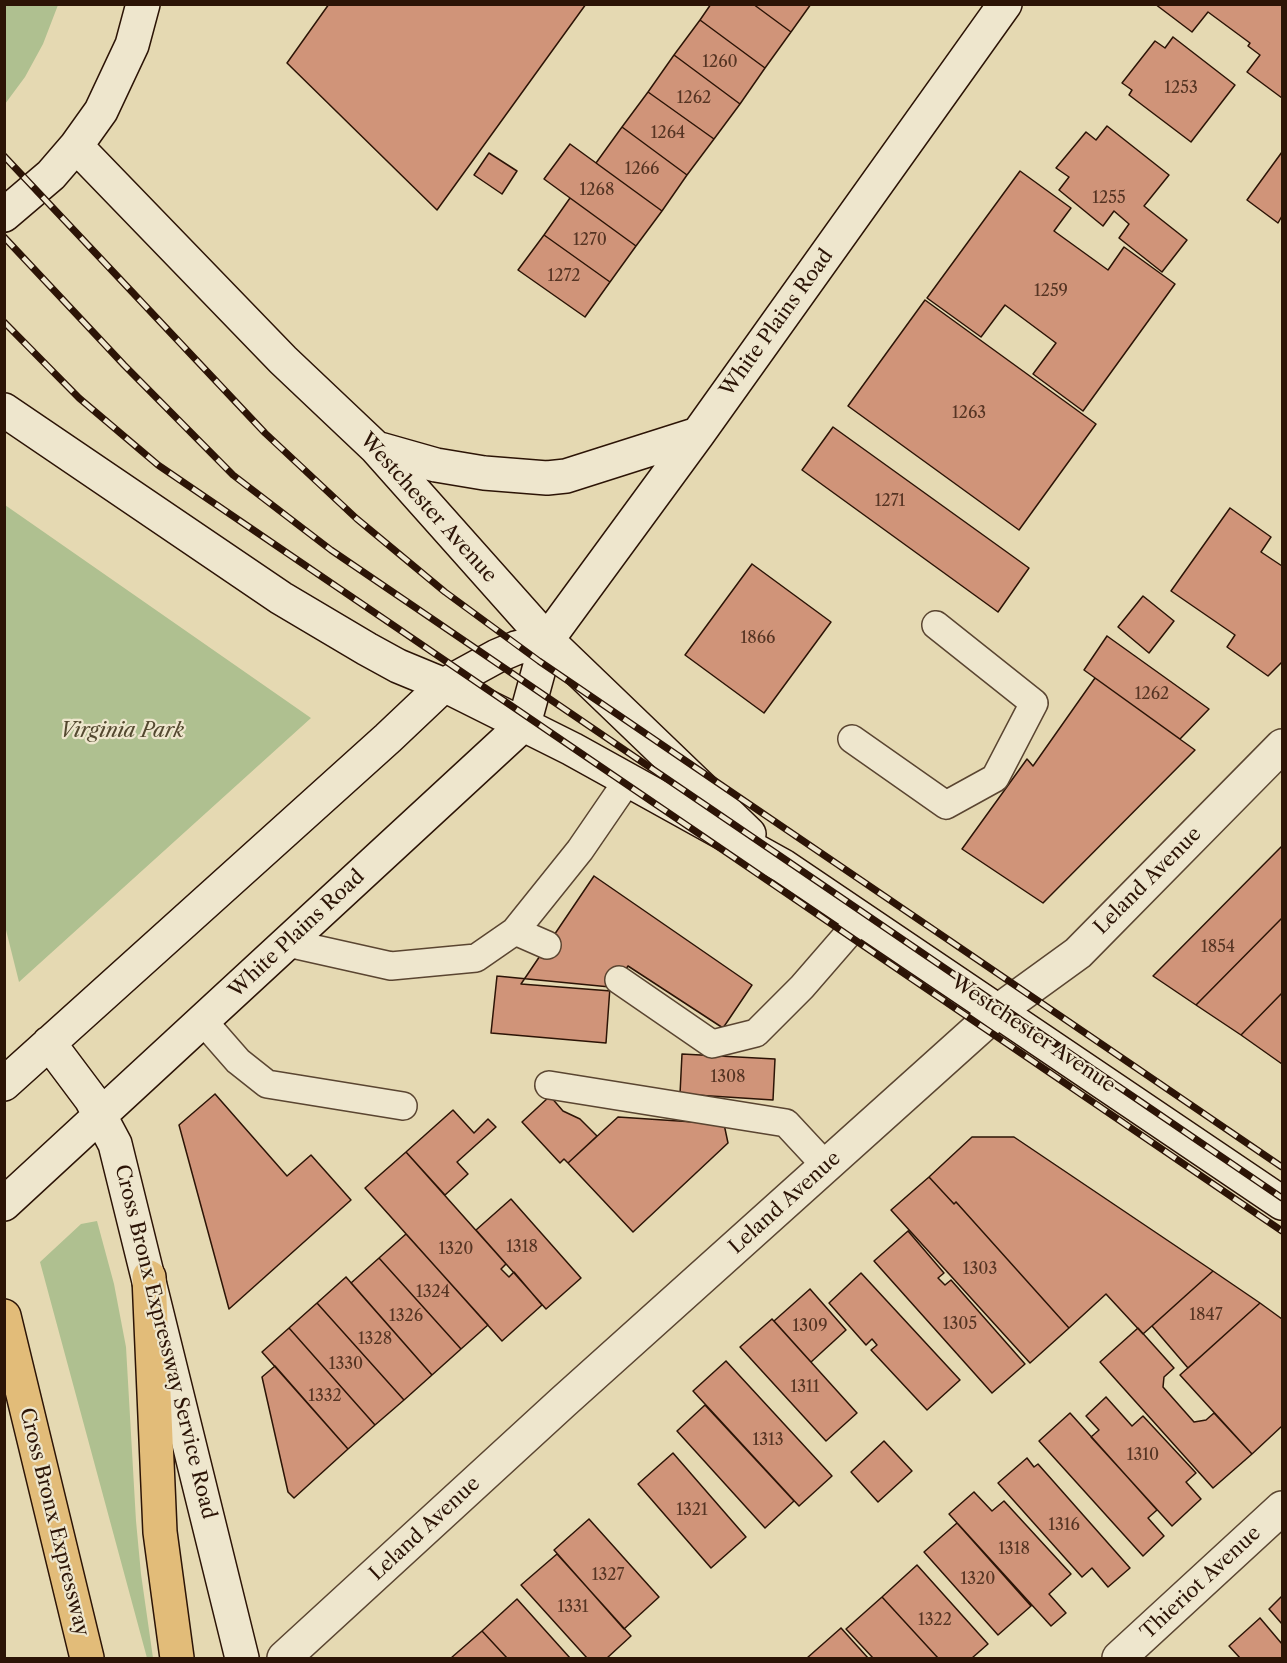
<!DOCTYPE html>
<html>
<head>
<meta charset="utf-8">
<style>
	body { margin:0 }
	#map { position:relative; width:1287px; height:1663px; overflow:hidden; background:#e5d9b2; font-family:"Libre Caslon Text",serif }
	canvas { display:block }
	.frame { position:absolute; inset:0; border:6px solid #2c1406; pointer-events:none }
</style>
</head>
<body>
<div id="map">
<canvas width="1287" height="1663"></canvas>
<div class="frame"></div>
</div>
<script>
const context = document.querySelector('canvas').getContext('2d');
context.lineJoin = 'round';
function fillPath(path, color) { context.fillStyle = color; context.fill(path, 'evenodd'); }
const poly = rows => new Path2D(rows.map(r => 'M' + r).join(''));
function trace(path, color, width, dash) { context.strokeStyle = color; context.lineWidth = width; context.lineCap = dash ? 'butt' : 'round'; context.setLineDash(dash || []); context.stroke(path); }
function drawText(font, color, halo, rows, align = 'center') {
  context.font = font + ' "Libre Caslon Text",serif'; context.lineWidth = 4.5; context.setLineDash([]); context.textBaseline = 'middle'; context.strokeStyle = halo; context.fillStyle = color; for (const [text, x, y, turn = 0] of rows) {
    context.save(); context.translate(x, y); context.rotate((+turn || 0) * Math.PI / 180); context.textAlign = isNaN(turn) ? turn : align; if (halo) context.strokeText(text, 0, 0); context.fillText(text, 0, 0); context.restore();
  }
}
const green = poly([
	[5,4,58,5,43,44,25,77,5,104],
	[5,505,311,718,19,982,4,922],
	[97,1221,114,1284,126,1347,136,1521,141,1574,153,1658,147,1658,40,1262,81,1224]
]);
const building = poly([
	[329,4,586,4,437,210,287,63,329,4],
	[711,4,753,4,791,32,765,68,700,20,711,4],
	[753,4,811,4,791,32,753,4],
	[1155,4,1282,4,1282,98,1247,72,1260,55,1248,46,1250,43,1208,12,1192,32,1155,4],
	[700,20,765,68,740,104,674,55,700,20],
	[1173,37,1235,85,1191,142,1129,95,1132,90,1122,83,1155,41,1165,48,1173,37],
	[674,55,740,104,714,139,648,92,674,55],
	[648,92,714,139,687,175,622,127,648,92],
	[1107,126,1169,175,1144,206,1187,240,1162,272,1119,238,1129,224,1114,211,1103,226,1059,190,1069,177,1056,168,1086,132,1096,140,1107,126],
	[622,127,687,175,662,211,596,163,622,127],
	[570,144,662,211,636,246,544,179,570,144],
	[1282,152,1282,216,1278,223,1247,200,1282,152],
	[489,153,517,171,502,194,474,175,489,153],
	[1020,171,1071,208,1054,231,1108,270,1124,247,1175,284,1083,411,1033,374,1056,343,1005,305,981,337,927,298,1020,171],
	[570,198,636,246,610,282,544,235,570,198],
	[544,235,610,282,585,317,518,270,544,235],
	[925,300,1096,424,1019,530,848,406,925,300],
	[833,427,1029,568,998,612,802,470,833,427],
	[1230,508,1271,537,1261,552,1282,566,1282,662,1268,676,1227,647,1235,635,1171,591,1230,508],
	[752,564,831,622,764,713,685,655,752,564],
	[1143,596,1174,621,1149,653,1118,627,1143,596],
	[1107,636,1209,709,1180,739,1084,670,1107,636],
	[1095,678,1195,750,1043,903,962,849,1027,759,1033,766,1095,678],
	[1282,846,1282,918,1196,1005,1153,976,1282,846],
	[594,876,752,985,723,1028,628,966,611,991,521,984,594,876],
	[1282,918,1282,993,1241,1035,1196,1005,1282,918],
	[497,976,610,987,606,1043,491,1033,497,976],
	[1282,993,1282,1064,1241,1035,1282,993],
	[682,1054,775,1059,773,1100,680,1094,682,1054],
	[215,1094,287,1176,311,1155,351,1200,229,1309,179,1125,215,1094],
	[550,1096,563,1111,580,1119,597,1136,568,1163,564,1159,560,1163,522,1122,550,1096],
	[453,1110,474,1133,488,1119,496,1127,457,1162,468,1174,445,1195,406,1152,453,1110],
	[618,1117,724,1124,728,1143,633,1232,568,1163,618,1117],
	[972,1137,1014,1137,1213,1271,1143,1334,1106,1294,1069,1328,956,1202,954,1204,929,1177,972,1137],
	[406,1152,506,1264,501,1269,509,1277,514,1272,542,1305,502,1341,365,1188,406,1152],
	[929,1177,954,1204,956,1202,1069,1328,1030,1363,891,1210,929,1177],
	[511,1199,581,1278,546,1309,476,1230,511,1199],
	[908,1231,944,1273,938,1278,945,1285,951,1280,1025,1364,992,1393,874,1261,908,1231],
	[406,1234,488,1325,461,1349,379,1258,406,1234],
	[379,1258,461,1349,432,1375,351,1283,379,1258],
	[1213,1271,1260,1303,1188,1368,1152,1326,1213,1271],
	[861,1273,960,1380,927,1410,871,1350,877,1345,872,1339,866,1345,829,1303,861,1273],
	[346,1277,432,1375,404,1400,317,1303,346,1277],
	[810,1289,846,1330,811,1362,774,1321,810,1289],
	[317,1303,404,1400,375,1425,289,1328,317,1303],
	[1260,1303,1282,1319,1282,1426,1252,1454,1180,1375,1260,1303],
	[772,1319,857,1413,826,1441,740,1347,772,1319],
	[289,1328,375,1425,348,1449,262,1352,289,1328],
	[1138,1328,1174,1368,1164,1377,1163,1387,1194,1422,1206,1420,1214,1413,1252,1454,1213,1488,1100,1362,1138,1328],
	[726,1361,832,1476,799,1506,693,1391,726,1361],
	[275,1366,348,1449,294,1498,288,1492,262,1377,275,1366],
	[1106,1397,1132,1426,1143,1416,1196,1473,1186,1482,1201,1499,1172,1526,1091,1437,1099,1430,1086,1416,1106,1397],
	[705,1405,794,1501,765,1528,677,1431,705,1405],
	[1070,1413,1157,1510,1148,1518,1164,1536,1143,1556,1039,1441,1070,1413],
	[884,1441,912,1471,878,1502,851,1472,884,1441],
	[673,1453,746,1537,711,1568,638,1484,673,1453],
	[1027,1458,1034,1467,1038,1464,1130,1568,1108,1587,1092,1568,1082,1577,998,1483,1027,1458],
	[974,1492,992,1511,1004,1501,1071,1574,1049,1594,1066,1613,1051,1626,949,1514,974,1492],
	[589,1519,659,1597,624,1629,554,1550,589,1519],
	[957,1523,1031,1606,998,1635,924,1552,957,1523],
	[557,1554,631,1636,607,1658,587,1658,521,1585,557,1554],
	[917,1565,988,1644,972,1658,938,1658,882,1597,917,1565],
	[1282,1596,1282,1624,1269,1609,1282,1596],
	[882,1597,938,1658,873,1658,846,1629,882,1597],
	[517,1599,570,1658,507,1658,482,1631,517,1599],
	[1260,1618,1282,1644,1282,1658,1240,1658,1229,1646,1260,1618],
	[841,1628,868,1658,807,1658,841,1628],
	[482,1631,507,1658,451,1658,482,1631]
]);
const lane = poly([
	[852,739,946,805,995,778,1034,703,936,625],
	[515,931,547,945],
	[288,943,391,966,476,958,515,931,580,850,628,780],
	[619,980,712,1044,756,1033,802,987,861,919],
	[203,1021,238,1061,267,1084,403,1106],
	[549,1085,786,1123,826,1166]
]);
const street = poly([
	[284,1658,563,1402,998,1011,1078,953,1282,746],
	[1119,1658,1282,1508]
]);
const secondary = poly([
	[76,146,283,360,376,448,547,640,749,834],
	[4,215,51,175,76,146,101,111,132,45,143,4],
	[4,410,281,598,367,649,398,666,444,685,572,749,783,866,1282,1203],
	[376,448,436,465,484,473,547,478,566,476,698,434],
	[49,1043,91,1099,115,1144,242,1658],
	[4,1084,388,738,444,685,497,656,516,648,547,640],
	[4,1204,524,724,547,640,698,434,1005,4]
]);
const highway = poly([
	[149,1277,160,1532,177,1658],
	[4,1316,87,1658]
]);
const rail = poly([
	[4,156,265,433,357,519,445,592,539,661,1282,1167],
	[4,237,124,365,233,475,331,550,1282,1198],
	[4,322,79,398,158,465,1282,1231]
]);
const numberNames = [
	["1260",720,62],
	["1253",1181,88],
	["1262",694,98],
	["1264",668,133],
	["1266",642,169],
	["1268",597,190],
	["1255",1109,198],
	["1270",590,240],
	["1272",564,276],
	["1259",1051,291],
	["1263",969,413],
	["1271",890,501],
	["1866",758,638],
	["1262",1152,694],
	["1854",1218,947],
	["1308",728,1077],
	["1318",522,1247],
	["1320",456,1249],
	["1303",980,1269],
	["1324",433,1292],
	["1847",1206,1315],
	["1326",406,1316],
	["1305",960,1324],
	["1309",810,1326],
	["1328",375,1339],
	["1330",346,1364],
	["1311",805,1387],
	["1332",325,1396],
	["1313",768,1440],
	["1310",1143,1455],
	["1321",692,1510],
	["1316",1064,1525],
	["1318",1014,1549],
	["1327",608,1575],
	["1320",978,1579],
	["1331",573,1607],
	["1322",935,1620]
];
const streetNames = [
	["White Plains Road",777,323,-54],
	["Westchester Avenue",428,508,48],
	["Leland Avenue",1148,881,-45],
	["White Plains Road",297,934,-43],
	["Westchester Avenue",1033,1034,34],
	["Leland Avenue",785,1203,-42],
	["Cross Bronx Expressway Service Road",165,1342,76],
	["Cross Bronx Expressway",54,1522,76],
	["Leland Avenue",425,1529,-43],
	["Thieriot Avenue",1201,1583,-43]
];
const parkNames = [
	["Virginia Park",122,731]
];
fillPath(green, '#afc090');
fillPath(building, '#d09479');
trace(building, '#2c1406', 1.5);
trace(lane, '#5a4531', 30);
trace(street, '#5a4531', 36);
trace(secondary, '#2c1406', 36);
trace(highway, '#2c1406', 36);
trace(lane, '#eee6cd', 27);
trace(street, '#eee6cd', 33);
trace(secondary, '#eee6cd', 33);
trace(highway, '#e2bc79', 33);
trace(rail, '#2c1406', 7);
trace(rail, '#eee6cd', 4.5, [14]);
drawText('16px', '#553423', null, numberNames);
drawText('20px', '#2c1406', '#eee6cd', streetNames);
drawText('italic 20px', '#53482f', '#eee6cd', parkNames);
</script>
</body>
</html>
